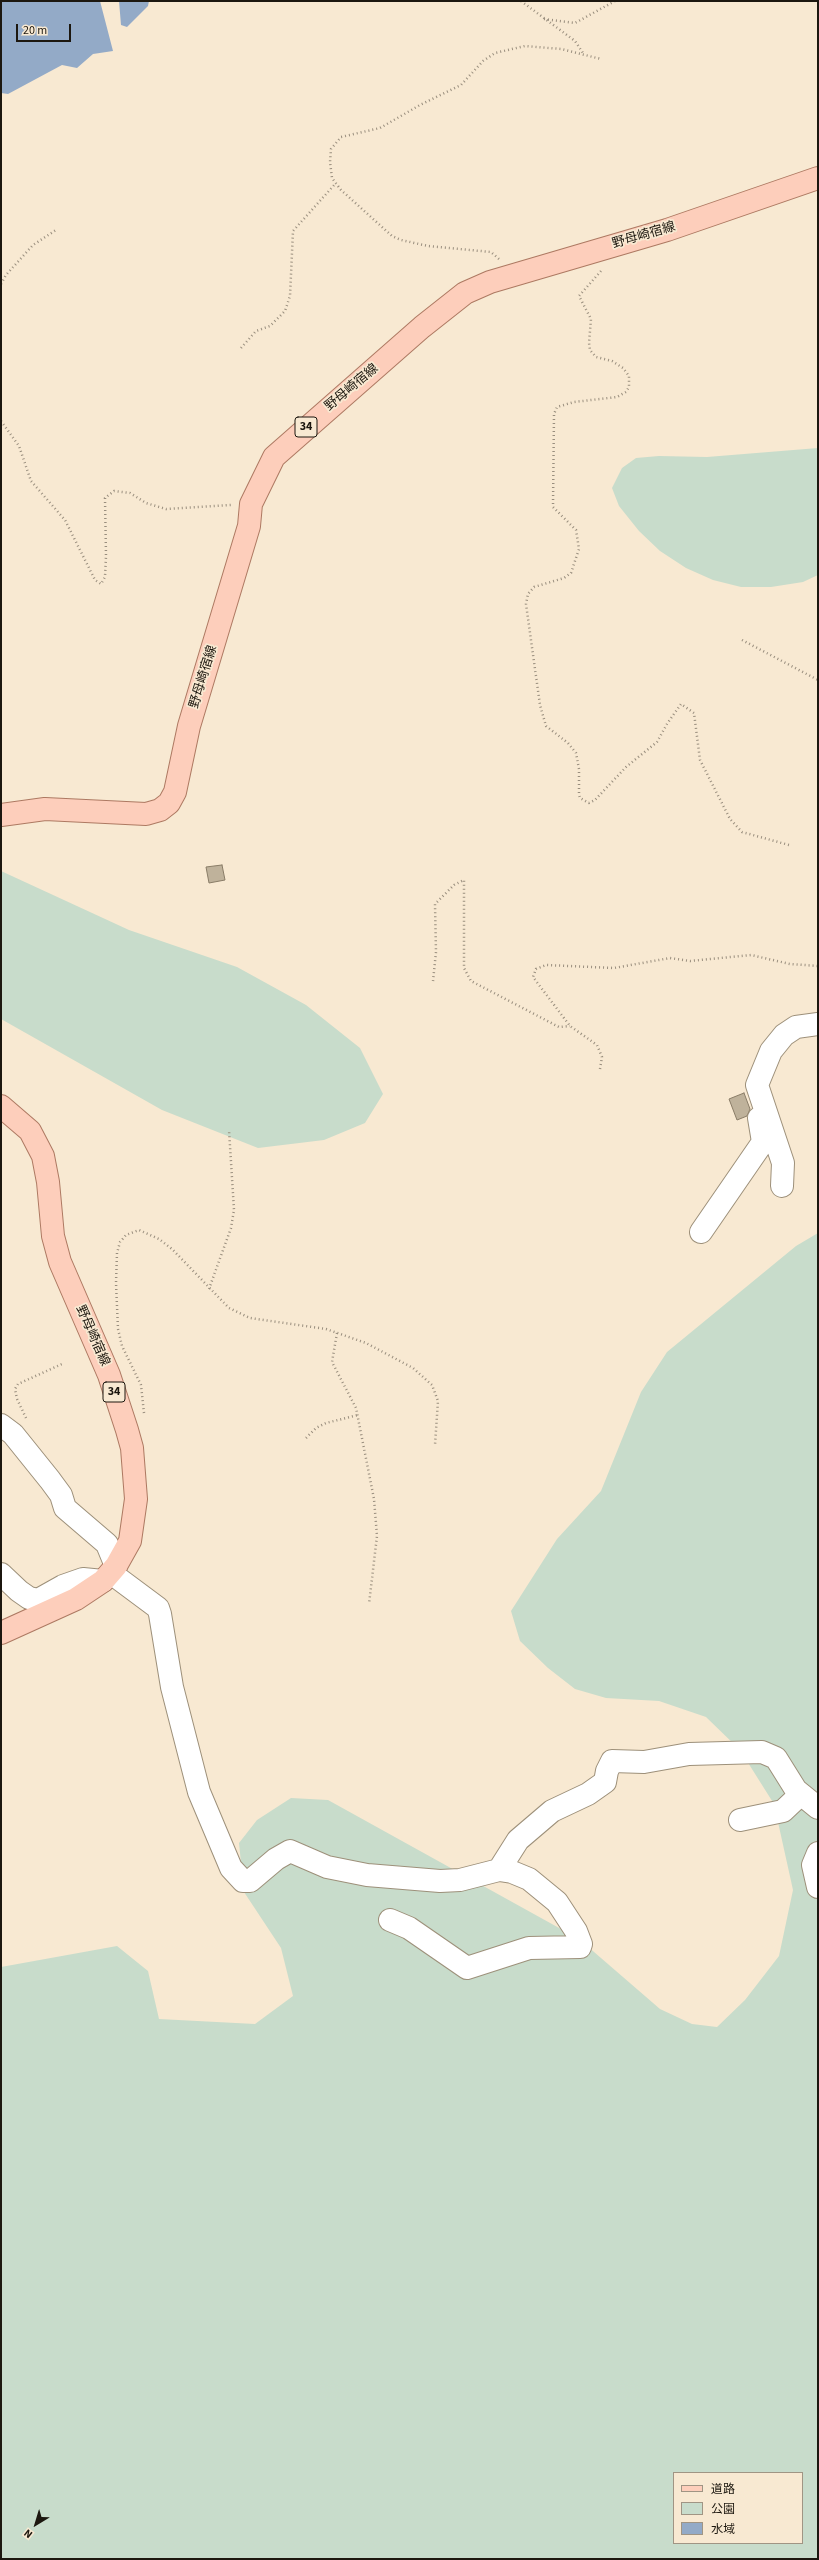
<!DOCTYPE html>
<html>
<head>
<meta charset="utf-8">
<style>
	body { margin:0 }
	#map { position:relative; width:819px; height:2560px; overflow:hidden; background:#f8e9d2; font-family:"Source Sans 3","Noto Sans JP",sans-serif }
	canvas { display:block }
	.frame { position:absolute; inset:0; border:2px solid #1c170f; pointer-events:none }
	.legend { position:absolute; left:673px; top:2472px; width:130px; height:72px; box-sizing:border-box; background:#f8e9d2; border:1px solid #a09584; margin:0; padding:5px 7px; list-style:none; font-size:12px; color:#1c170f }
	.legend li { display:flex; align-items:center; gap:8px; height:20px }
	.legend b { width:20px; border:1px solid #a09584 }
	.north { position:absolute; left:16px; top:2504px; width:40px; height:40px; -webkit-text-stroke:3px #f8e9d2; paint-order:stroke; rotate:218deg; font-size:11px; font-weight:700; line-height:16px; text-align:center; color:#1c170f }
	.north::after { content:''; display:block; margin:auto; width:14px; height:18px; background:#1c170f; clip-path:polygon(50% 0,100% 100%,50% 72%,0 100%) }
	.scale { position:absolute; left:16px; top:24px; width:55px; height:18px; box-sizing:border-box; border:2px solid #1c170f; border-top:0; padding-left:5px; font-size:12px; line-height:14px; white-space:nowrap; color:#1c170f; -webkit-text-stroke:3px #f8e9d2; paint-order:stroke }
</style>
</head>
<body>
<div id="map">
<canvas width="819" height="2560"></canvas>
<div class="frame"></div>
<ul class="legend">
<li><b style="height:5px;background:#fdcebb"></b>道路</li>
<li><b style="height:11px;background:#c8dccb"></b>公園</li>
<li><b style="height:11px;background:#93aac7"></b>水域</li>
</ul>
<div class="north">N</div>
<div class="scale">20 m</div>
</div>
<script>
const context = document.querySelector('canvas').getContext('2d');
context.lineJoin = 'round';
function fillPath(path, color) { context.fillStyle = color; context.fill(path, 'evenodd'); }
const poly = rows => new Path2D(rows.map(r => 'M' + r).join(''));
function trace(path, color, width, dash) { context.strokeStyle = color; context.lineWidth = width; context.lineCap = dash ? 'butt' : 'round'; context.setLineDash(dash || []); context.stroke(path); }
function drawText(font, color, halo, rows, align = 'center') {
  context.font = font + ' "Source Sans 3","Noto Sans JP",sans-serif'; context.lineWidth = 3.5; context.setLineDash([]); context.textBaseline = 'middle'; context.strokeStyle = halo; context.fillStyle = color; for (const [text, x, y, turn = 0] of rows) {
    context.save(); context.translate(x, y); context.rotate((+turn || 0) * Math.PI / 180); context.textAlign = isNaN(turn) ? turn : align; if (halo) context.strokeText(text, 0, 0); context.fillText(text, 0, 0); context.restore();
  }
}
const green = poly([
	[818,448,818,575,803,582,771,587,741,587,713,580,686,568,660,551,639,531,619,506,612,488,622,468,636,458,659,456,707,457],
	[1,871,129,930,237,967,306,1005,360,1048,383,1094,365,1123,324,1140,258,1148,162,1110,1,1019],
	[818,1233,818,2559,1,2559,1,1967,117,1946,148,1971,159,2019,255,2024,293,1996,281,1948,244,1892,239,1843,257,1820,291,1798,328,1800,579,1939,660,2009,692,2024,717,2027,745,2000,779,1956,793,1890,774,1804,740,1750,706,1717,659,1701,606,1698,575,1689,548,1668,520,1641,511,1611,557,1539,601,1491,641,1392,667,1352,796,1246],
	[674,2473,802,2473,802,2543,674,2543]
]);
const water = poly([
	[1,1,100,1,113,51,93,54,77,68,62,65,8,94,1,93],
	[119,1,149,1,148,6,127,27,121,25]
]);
const building = poly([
	[222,865,225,880,209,883,206,867,222,865],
	[744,1093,750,1109,747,1116,737,1120,729,1099,744,1093]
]);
const path = poly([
	[521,1,575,41,583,53],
	[544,19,575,23,615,1],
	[499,259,491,252,428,246,401,240,392,236,341,190,332,178,330,162,331,149,341,137,380,128,420,105,461,85,483,61,495,53,525,46,561,49,601,59],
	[601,271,579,296,591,319,589,343,590,350,596,357,612,361,623,368,629,376,629,387,626,392,617,397,574,402,557,407,554,414,553,507,576,530,579,549,571,573,564,578,534,587,528,594,526,604,540,705,546,726,568,743,576,753,579,769,579,794,580,798,589,803,595,800,626,767,657,742,667,724,681,704,694,713,700,760,730,819,742,832,789,845],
	[1,284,6,275,33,245,56,230],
	[241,348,256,331,270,326,285,311,290,296,293,231,336,183],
	[1,421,19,446,31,481,65,520,95,580,101,584,105,577,106,556,105,498,114,491,130,493,146,503,166,509,231,505],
	[742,640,818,680],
	[433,981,436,952,435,904,454,885,464,880,464,968,471,981,559,1027,570,1026],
	[600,1069,602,1057,597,1045,570,1026,533,977,536,969,546,965,614,968,670,958,690,961,751,955,790,964,818,966],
	[209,1289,231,1228,234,1210,229,1130],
	[337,1333,332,1362,356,1408,374,1499,377,1536,369,1604],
	[144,1413,141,1385,122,1346,118,1329,116,1283,117,1253,120,1242,126,1235,139,1230,159,1239,172,1249,229,1308,250,1318,326,1329,366,1343,413,1368,432,1385,438,1401,435,1445],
	[26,1418,17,1399,15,1389,18,1384,62,1364],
	[306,1438,316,1428,326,1423,358,1415]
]);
const minor = poly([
	[782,1186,783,1163,757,1085,771,1051,784,1035,796,1027,818,1024],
	[701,1232,763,1142,759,1118],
	[1,1425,13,1434,50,1480,61,1495,65,1508,107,1544,116,1566],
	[111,1573,158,1608,160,1614,172,1687,199,1792,231,1868,243,1881,250,1881,276,1859,290,1851,327,1867,367,1875,440,1881,460,1880,499,1870,512,1872,529,1879,557,1902,576,1931,581,1944,580,1947,529,1948,467,1968,409,1928,390,1920],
	[1,1574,19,1591,29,1598,38,1600,63,1586,83,1579,103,1581],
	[740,1820,783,1811,801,1794],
	[818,1853,813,1865,818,1887],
	[499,1870,518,1840,552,1811,588,1794,605,1782,607,1771,612,1761,644,1762,689,1754,762,1752,776,1758,796,1790,818,1808]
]);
const major = poly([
	[1,815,45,809,146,814,160,810,169,803,175,792,189,726,249,526,251,504,274,457,422,327,465,293,490,282,667,230,818,178],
	[1,1106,30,1131,43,1156,48,1182,53,1236,60,1262,109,1375,127,1430,132,1448,136,1499,130,1541,116,1566,103,1581,76,1599,1,1633]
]);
const shields = [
	[306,427,22],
	[114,1392,22]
];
const shieldNames = [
	["34",306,427],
	["34",114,1392]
];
const streetNames = [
	["野母崎宿線",644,236,-16],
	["野母崎宿線",352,388,-40],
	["野母崎宿線",204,677,-73],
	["野母崎宿線",92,1336,66]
];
fillPath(green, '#c8dccb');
fillPath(water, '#93aac7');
fillPath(building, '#bfb29b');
trace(building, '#897c67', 1);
trace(minor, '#9d907a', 24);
trace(major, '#ad7962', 24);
trace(path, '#998e7e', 2.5, [1, 3]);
trace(minor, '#fff', 22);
trace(major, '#fdcebb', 22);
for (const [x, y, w] of shields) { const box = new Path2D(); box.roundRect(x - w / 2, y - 10, w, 20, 3); context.fillStyle = '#f8e9d2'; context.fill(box); trace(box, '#1c170f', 1); }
drawText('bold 12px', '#1c170f', null, shieldNames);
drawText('13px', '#1c170f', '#f8e9d2', streetNames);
</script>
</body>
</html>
